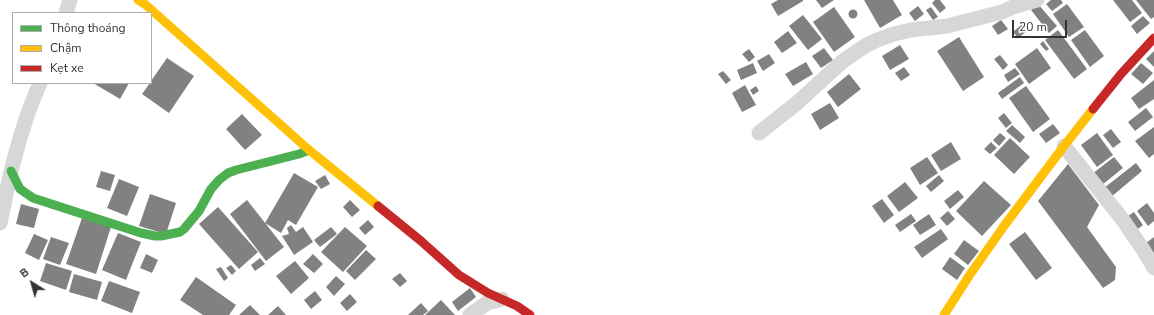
<!DOCTYPE html>
<html>
<head>
<meta charset="utf-8">
<style>
	body { margin:0 }
	#map { position:relative; width:1154px; height:315px; overflow:hidden; background:#fff; font-family:"Nunito Sans",sans-serif }
	canvas { display:block }
	.legend { position:absolute; left:12px; top:12px; width:140px; height:72px; box-sizing:border-box; background:#fff; border:1px solid #adadad; margin:0; padding:5px 7px; list-style:none; font-size:12px; color:#333 }
	.legend li { display:flex; align-items:center; gap:8px; height:20px }
	.legend b { width:20px; border:1px solid #adadad }
	.north { position:absolute; left:12px; top:263px; width:40px; height:40px; -webkit-text-stroke:3px #fff; paint-order:stroke; rotate:323deg; font-size:11px; font-weight:700; line-height:16px; text-align:center; color:#333 }
	.north::after { content:''; display:block; margin:auto; width:14px; height:18px; background:#333; clip-path:polygon(50% 0,100% 100%,50% 72%,0 100%) }
	.scale { position:absolute; left:1012px; top:20px; width:55px; height:18px; box-sizing:border-box; border:2px solid #333; border-top:0; padding-left:5px; font-size:12px; line-height:14px; white-space:nowrap; color:#333; -webkit-text-stroke:3px #fff; paint-order:stroke }
</style>
</head>
<body>
<div id="map">
<canvas width="1154" height="315"></canvas>
<ul class="legend">
<li><b style="height:5px;background:#4caf50"></b>Thông thoáng</li>
<li><b style="height:5px;background:#ffc107"></b>Chậm</li>
<li><b style="height:5px;background:#c62828"></b>Kẹt xe</li>
</ul>
<div class="north">B</div>
<div class="scale">20 m</div>
</div>
<script>
const context = document.querySelector('canvas').getContext('2d');
context.lineJoin = 'round';
function fillPath(path, color) { context.fillStyle = color; context.fill(path, 'evenodd'); }
const poly = rows => new Path2D(rows.map(r => 'M' + r).join(''));
function trace(path, color, width, dash) { context.strokeStyle = color; context.lineWidth = width; context.lineCap = dash ? 'butt' : 'round'; context.setLineDash(dash || []); context.stroke(path); }
const building = poly([
	[778,0,803,0,803,1,778,16,771,4],
	[816,0,834,0,822,8],
	[864,0,893,0,902,15,880,28],
	[935,0,940,0,946,8,940,13,932,3],
	[1051,0,1061,0,1063,3,1052,11,1046,4],
	[1113,0,1132,0,1142,13,1130,22],
	[1136,0,1154,0,1154,17,1151,19],
	[1038,4,1057,26,1049,33,1031,10],
	[1067,4,1084,27,1069,37,1053,14],
	[918,6,924,14,915,21,909,13],
	[834,7,855,37,834,52,813,22],
	[931,7,938,17,933,20,926,10],
	'848.5 14a4.5 4.5 0 1 1 9 0a4.5 4.5 0 1 1-9 0Z',
	[803,15,822,39,808,50,789,26],
	[1143,16,1150,23,1137,34,1131,26],
	[1001,20,1008,29,998,35,992,26],
	[1022,24,1027,31,1018,38,1013,32],
	[1058,30,1087,69,1074,79,1045,40],
	[1085,30,1104,56,1090,67,1071,40],
	[788,31,797,43,782,53,774,42],
	[959,37,984,77,963,91,937,51],
	[1043,41,1049,49,1046,51,1040,44],
	[900,45,909,59,890,70,882,56],
	[824,48,833,60,821,68,812,56],
	[1037,48,1051,68,1029,84,1015,64],
	[749,49,755,57,749,62,742,54],
	[1154,51,1154,67,1146,59],
	[769,54,775,63,763,71,757,61],
	[1000,55,1008,65,1003,70,994,59],
	[167,58,194,76,169,113,142,94,150,83,151,83,151,81],
	[806,62,813,74,793,86,785,74],
	[753,63,757,73,741,80,737,70],
	[1141,63,1153,73,1143,84,1131,74],
	[904,67,910,75,901,81,895,73],
	[1015,68,1020,74,1008,82,1004,75],
	[723,71,731,80,726,84,718,74],
	[849,74,861,89,838,107,827,92],
	[1020,77,1024,83,1002,99,998,93],
	[1154,80,1154,99,1139,109,1131,98],
	[93,83,129,83,120,99],
	[745,85,756,105,742,112,732,93],
	[756,86,759,91,753,95,750,90],
	[1026,86,1050,119,1033,132,1009,98],
	[830,103,839,118,820,130,811,114],
	[1146,108,1153,117,1135,131,1128,122],
	[1004,113,1012,123,1006,128,998,118],
	[242,114,262,135,245,150,226,129],
	[1053,124,1060,133,1046,143,1039,134],
	[1012,125,1025,137,1020,143,1006,131],
	[1154,127,1154,154,1149,158,1135,141],
	[1111,129,1121,142,1113,148,1103,135],
	[1000,133,1006,138,999,146,993,140],
	[1097,133,1113,155,1097,167,1081,145],
	[1010,138,1030,157,1014,174,994,155],
	[951,142,961,159,941,171,931,155],
	[991,142,997,148,990,154,984,149],
	[927,157,938,173,920,185,910,168],
	[1114,157,1123,168,1102,185,1092,174],
	[1136,163,1142,171,1111,197,1104,188],
	[1068,164,1099,205,1087,227,1116,267,1115,280,1103,288,1038,201],
	[101,171,115,175,110,191,96,187],
	[294,173,318,187,296,225,288,220,281,233,265,223],
	[325,175,330,184,321,189,315,181],
	[939,175,944,181,931,192,926,186],
	[119,179,139,187,127,216,107,208],
	[984,181,1011,205,982,236,956,211],
	[905,182,918,198,899,212,887,196],
	[958,190,964,197,950,209,944,201],
	[150,194,176,203,166,234,139,226],
	[882,199,894,215,884,223,872,206],
	[247,200,284,247,266,261,230,214],
	[350,200,360,210,352,217,343,207],
	[1147,203,1154,213,1154,221,1148,226,1137,211],
	[21,204,39,209,34,228,16,224],
	[218,207,258,252,239,269,199,224],
	[948,211,955,219,947,226,940,218],
	[1134,212,1143,225,1135,231,1125,218],
	[911,214,916,221,900,232,895,225],
	[929,214,936,225,920,235,913,225],
	[82,218,111,227,96,274,66,264],
	[368,220,374,227,365,235,359,228],
	[291,225,296,232,303,227,313,242,294,255,282,236,289,234,287,228],
	[331,227,337,234,320,247,314,240],
	[345,227,367,246,343,272,321,252],
	[941,229,948,239,922,258,914,247],
	[1025,232,1052,268,1036,280,1009,244],
	[118,233,141,242,126,280,102,270],
	[34,234,48,240,39,260,25,253],
	[51,237,69,243,60,265,43,259],
	[1154,237,1154,255,1146,243],
	[964,240,979,251,968,265,954,254],
	[366,250,376,259,355,280,346,271],
	[146,254,158,260,152,273,140,268],
	[313,254,323,264,314,273,303,264],
	[950,257,965,268,957,280,942,269],
	[260,258,265,264,255,271,251,265],
	[295,261,309,278,291,294,276,276],
	[46,263,72,271,66,290,40,281],
	[231,265,236,271,232,275,226,268],
	[221,267,228,278,224,281,216,269],
	[400,273,407,281,400,287,392,279],
	[74,274,102,282,97,300,69,292],
	[336,276,345,284,334,296,326,287],
	[196,277,236,305,229,315,203,315,180,300],
	[109,281,140,292,132,313,101,301],
	[470,288,476,297,458,311,452,302],
	[315,291,322,300,311,309,304,300],
	[350,294,357,302,347,311,340,303],
	[441,300,455,315,425,315],
	[421,303,428,311,423,315,408,315],
	[250,305,260,315,239,315],
	[278,306,286,315,268,315]
]);
const street = poly([
	[66,13,70,0],
	[759,133,797,103,843,61,865,46,877,40,894,34,911,30,947,26,1002,12,1013,7,1037,0],
	[1064,146,1123,220,1144,251,1154,268],
	[0,223,11,171,20,138,29,110,40,83],
	[470,315,487,303,502,299]
]);
const fast = poly([
	[11,171,20,189,33,198,141,233,155,236,161,236,180,232,184,229,199,211,211,189,219,180,228,173,236,170,299,154,309,150]
]);
const slow = poly([
	[138,0,146,5,309,150,378,206],
	[944,315,969,276,1004,226,1064,146,1093,109]
]);
const jam = poly([
	[1093,109,1121,74,1154,38],
	[378,206,421,241,459,275,488,293,517,306,530,315]
]);
fillPath(building, '#818181');
trace(street, '#d7d7d7', 15);
trace(fast, '#4caf50', 9);
trace(slow, '#ffc107', 9);
trace(jam, '#c62828', 9);
</script>
</body>
</html>
